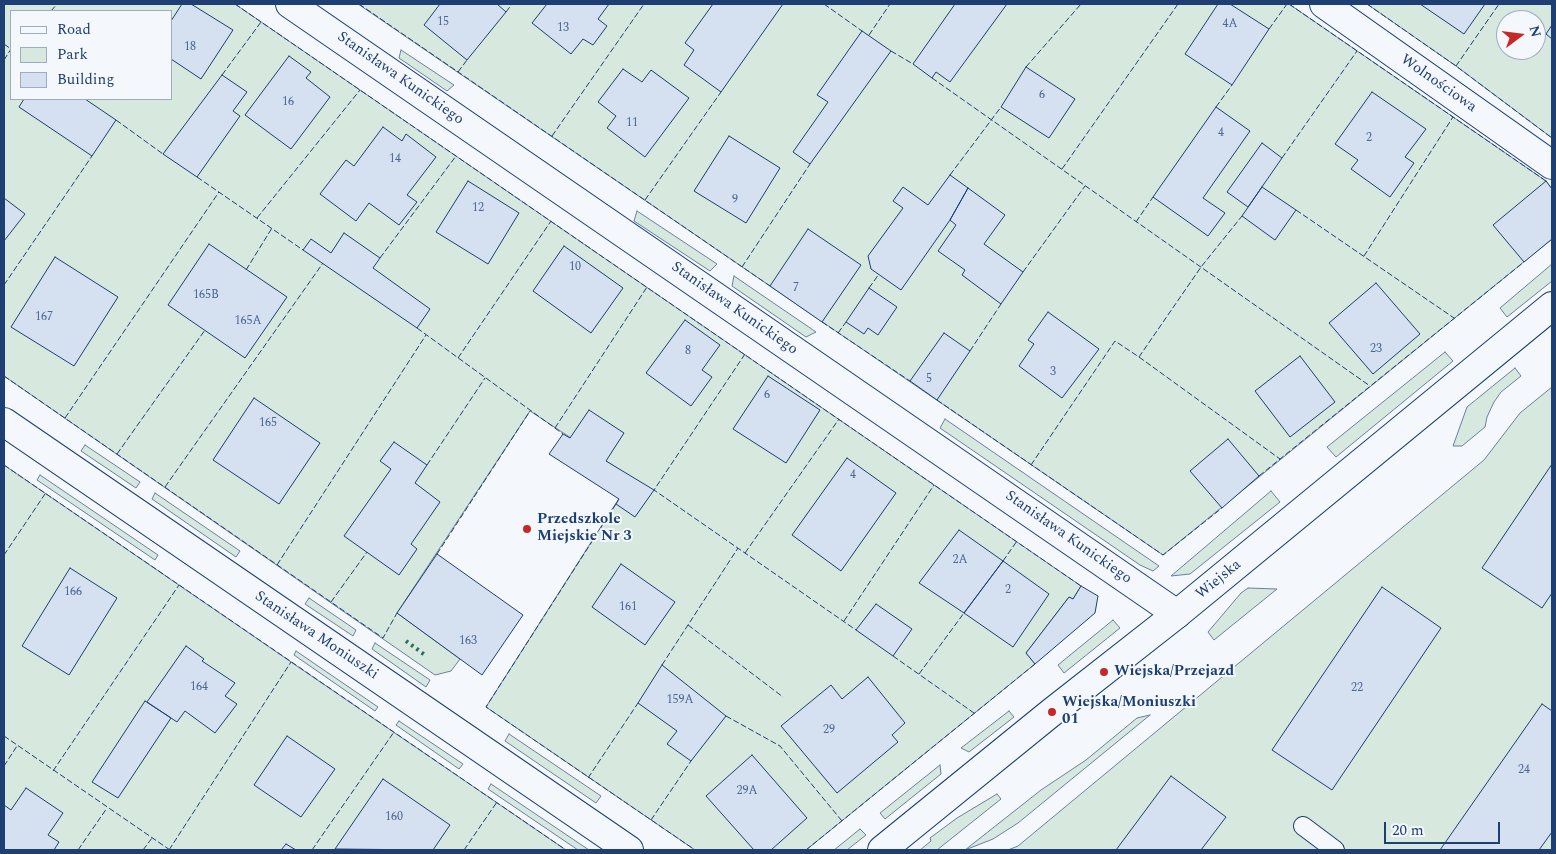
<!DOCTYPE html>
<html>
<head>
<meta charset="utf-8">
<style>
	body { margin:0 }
	#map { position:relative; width:1556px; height:854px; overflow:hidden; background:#f4f7fb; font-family:Spectral,serif }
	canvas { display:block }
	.frame { position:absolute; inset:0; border:5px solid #1d3f73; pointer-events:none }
	.legend { position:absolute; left:10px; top:10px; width:162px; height:90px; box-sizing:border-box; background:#f4f7fb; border:1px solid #9eadc5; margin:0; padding:6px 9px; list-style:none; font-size:15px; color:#1d3f73 }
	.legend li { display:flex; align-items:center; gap:10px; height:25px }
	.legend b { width:25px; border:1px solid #9eadc5 }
	.north { position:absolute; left:1496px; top:10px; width:50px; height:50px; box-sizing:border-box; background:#f4f7fb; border:1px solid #9eadc5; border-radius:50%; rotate:75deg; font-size:14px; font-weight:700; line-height:20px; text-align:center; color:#1d3f73 }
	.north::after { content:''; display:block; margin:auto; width:18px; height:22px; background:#c62828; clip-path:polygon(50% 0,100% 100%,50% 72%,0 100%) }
	.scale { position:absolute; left:1384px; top:822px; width:116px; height:22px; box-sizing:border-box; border:2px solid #1d3f73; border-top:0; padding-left:6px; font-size:15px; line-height:18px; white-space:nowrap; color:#1d3f73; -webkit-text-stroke:4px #f4f7fb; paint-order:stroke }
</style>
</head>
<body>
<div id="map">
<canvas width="1556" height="854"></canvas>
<div class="frame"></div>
<ul class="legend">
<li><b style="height:6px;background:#f4f7fb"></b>Road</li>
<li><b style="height:14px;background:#d7e8df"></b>Park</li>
<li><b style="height:14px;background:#d5e0f0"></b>Building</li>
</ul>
<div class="north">N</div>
<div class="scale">20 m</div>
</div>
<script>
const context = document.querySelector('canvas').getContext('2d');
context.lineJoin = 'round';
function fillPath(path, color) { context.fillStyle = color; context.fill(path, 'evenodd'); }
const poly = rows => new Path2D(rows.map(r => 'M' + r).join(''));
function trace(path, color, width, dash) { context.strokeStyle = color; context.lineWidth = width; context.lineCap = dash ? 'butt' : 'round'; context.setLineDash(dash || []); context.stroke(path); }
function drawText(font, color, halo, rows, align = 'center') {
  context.font = font + ' Spectral,serif'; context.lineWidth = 4; context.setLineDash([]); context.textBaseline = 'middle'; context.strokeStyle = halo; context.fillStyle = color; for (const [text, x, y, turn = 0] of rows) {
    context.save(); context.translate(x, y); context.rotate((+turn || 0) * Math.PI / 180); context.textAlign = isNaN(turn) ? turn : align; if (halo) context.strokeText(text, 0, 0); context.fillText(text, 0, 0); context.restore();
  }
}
const green = poly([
	[4,4,235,4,1081,586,1073,599,1069,597,1026,653,1035,664,806,850,695,850,486,707,632,478,530,411,397,613,460,659,451,671,435,675,4,376,4,4],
	[11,11,171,11,171,99,11,99,11,11],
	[358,4,1289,4,1546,181,1552,189,1552,239,1163,555,358,4],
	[1367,4,1552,4,1552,138,1456,66,1367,4],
	[1506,20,1536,20,1536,50,1506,50,1506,20],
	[401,50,454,85,447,91,399,58,401,50],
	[637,211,717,264,710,271,634,221,637,211],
	[1552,264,1552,281,1507,317,1500,308,1552,264],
	[734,276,816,332,806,337,732,286,734,276],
	[1445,352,1453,361,1336,457,1327,447,1445,352],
	[1515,368,1521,376,1501,392,1494,402,1487,417,1485,427,1462,446,1453,446,1467,407,1515,368],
	[1552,387,1552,850,1008,850,1018,846,1484,460,1520,413,1552,387],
	[945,419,1159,566,1153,571,1140,565,940,428,945,419],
	[85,445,140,482,136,488,81,451,85,445],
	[4,465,291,662,566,850,4,850,4,465],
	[40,475,158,555,155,560,37,480,40,475],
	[1271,491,1280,502,1190,574,1171,576,1271,491],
	[155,493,240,551,236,557,152,499,155,493],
	[1248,588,1277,589,1214,640,1208,632,1241,593,1248,588],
	[309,598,356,630,353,636,305,604,309,598],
	[1113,620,1120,628,1064,673,1058,665,1113,620],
	[375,643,430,680,426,687,372,649,375,643],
	[296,651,378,707,375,711,294,655,296,651],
	[1009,711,1014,717,969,752,961,748,1009,711],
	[1150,715,1018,823,993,839,965,850,1041,790,1086,760,1137,718,1150,715],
	[399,721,463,764,459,769,396,725,399,721],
	[509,734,601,796,596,803,505,741,509,734],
	[940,765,941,774,885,819,880,813,940,765],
	[491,784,589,850,578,850,488,789,491,784],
	[997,794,1001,799,937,850,920,850,931,841,930,838,957,818,997,794],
	[860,829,866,835,847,850,834,850,860,829]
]);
const building = poly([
	[182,4,191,4,233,30,201,79,171,59,171,21,182,4],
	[440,4,497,4,506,12,467,60,424,25,440,4],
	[547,4,609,4,598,19,607,26,593,45,583,39,571,54,532,23,547,4],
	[713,4,783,4,721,92,684,65,694,50,685,43,713,4],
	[955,4,1007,4,950,82,936,72,932,78,913,64,955,4],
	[1218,4,1230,4,1269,29,1232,85,1185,54,1218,4],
	[1420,4,1485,4,1464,34,1420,4],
	[1552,25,1552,39,1546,34,1552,25],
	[862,31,891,51,810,164,793,152,828,102,817,95,862,31],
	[289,56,311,72,306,78,330,97,291,149,245,115,289,56],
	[1026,67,1075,99,1049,138,1001,107,1026,67],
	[623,69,642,82,651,70,689,98,645,157,607,128,616,116,598,102,623,69],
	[222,75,247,92,233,111,240,116,197,177,163,154,222,75],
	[1372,92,1426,129,1405,157,1414,163,1390,197,1351,169,1358,160,1335,144,1372,92],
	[24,99,85,99,116,120,92,156,19,107,24,99],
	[1216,107,1250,131,1203,198,1225,213,1208,236,1153,197,1216,107],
	[383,127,402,141,406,134,436,157,407,195,417,202,399,225,369,203,356,221,320,194,346,160,354,166,383,127],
	[729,136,780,168,746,223,694,191,729,136],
	[1262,143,1282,158,1248,207,1227,192,1262,143],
	[950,175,968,188,950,220,901,290,871,269,868,256,903,208,893,201,903,187,928,205,950,175],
	[468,181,519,213,488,264,436,232,468,181],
	[1546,181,1552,189,1552,239,1524,262,1493,225,1546,181],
	[1262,187,1296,210,1275,240,1242,216,1262,187],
	[968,188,1005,215,984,244,1023,272,1001,304,962,275,965,270,938,251,956,225,950,220,968,188],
	[4,198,25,214,4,241,4,198],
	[808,229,861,265,822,322,770,286,808,229],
	[344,233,380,258,373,268,430,309,417,328,303,250,311,239,331,253,344,233],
	[209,244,287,297,245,358,168,305,209,244],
	[564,246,623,288,591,333,533,291,564,246],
	[55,257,118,297,74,366,11,327,55,257],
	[1376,283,1420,334,1373,374,1329,323,1376,283],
	[869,288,897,307,878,335,868,328,864,334,846,322,869,288],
	[1048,312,1099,349,1062,398,1019,366,1034,344,1028,340,1048,312],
	[685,320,720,345,702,370,712,377,691,406,646,373,685,320],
	[944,333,970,351,937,400,910,381,944,333],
	[1300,356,1335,402,1290,437,1255,391,1300,356],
	[768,376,820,410,786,463,733,429,768,376],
	[254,398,320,443,279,504,213,460,254,398],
	[589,410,624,433,606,461,654,490,635,517,616,504,619,499,549,454,563,434,570,438,589,410],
	[1228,439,1259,476,1222,508,1190,471,1228,439],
	[394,442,427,465,415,483,440,502,411,544,417,549,399,575,344,536,391,469,380,461,394,442],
	[847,458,896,493,841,571,792,535,847,458],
	[1552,464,1552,593,1542,608,1482,568,1552,464],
	[959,530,1003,561,964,613,919,583,959,530],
	[437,554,523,615,482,675,397,613,437,554],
	[1003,561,1049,594,1013,647,964,613,1003,561],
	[621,564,675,602,645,645,592,607,621,564],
	[70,568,117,598,69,675,22,646,70,568],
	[1081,586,1098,596,1095,613,1035,664,1026,653,1069,597,1073,599,1081,586],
	[1382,587,1441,628,1332,790,1272,750,1382,587],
	[876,604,912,629,893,656,856,630,876,604],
	[186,646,204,659,202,661,235,683,225,696,237,704,215,733,185,711,177,722,147,702,186,646],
	[662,665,726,716,691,761,667,744,677,731,638,703,662,665],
	[868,677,905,723,892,735,898,742,837,793,781,726,831,685,842,699,868,677],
	[145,701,171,718,118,798,92,782,145,701],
	[1542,704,1552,711,1552,832,1539,850,1440,850,1542,704],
	[287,736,335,769,301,817,254,785,287,736],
	[752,755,807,818,771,850,754,850,706,796,752,755],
	[1171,776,1226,817,1201,850,1116,850,1171,776],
	[383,779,450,825,433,850,335,849,383,779],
	[26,788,63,813,48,835,59,842,54,850,4,850,4,805,11,810,26,788],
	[286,844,296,850,281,850,286,844]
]);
const service = poly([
	[1303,826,1335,850]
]);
const minor = poly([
	[290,4,1177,614],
	[1324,4,1552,165],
	[4,422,629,850]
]);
const tertiary = poly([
	[882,850,1052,712,1177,614,1552,306]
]);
const hedge = poly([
	[406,641,425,655]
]);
const fence = poly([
	[235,4,1081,586],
	[359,4,770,286],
	[824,4,862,31],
	[1289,4,1546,181],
	[1367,4,1456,66,1552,138],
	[51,11,57,4],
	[506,12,512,4],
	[1269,29,1287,4],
	[869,35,890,4],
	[4,44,11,49],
	[891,51,913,64],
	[4,60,11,49],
	[1456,66,1499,4],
	[1026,67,1081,4],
	[458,72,467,60],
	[222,75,261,22],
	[932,78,1370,386],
	[1216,107,1232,85],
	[116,120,163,154],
	[552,136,644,4],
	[1282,158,1357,51],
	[1062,169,1178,4],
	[950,175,1001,107],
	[197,177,303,250],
	[645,200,721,92],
	[1296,210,1454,318],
	[257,218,360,90],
	[1136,222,1153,197],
	[1364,256,1453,117],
	[380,258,456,156],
	[742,267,810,164],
	[246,270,272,228],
	[1023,272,1085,186],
	[4,285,92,156],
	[869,288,879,274],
	[822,322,910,381],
	[417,328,563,434],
	[838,333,846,322],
	[970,351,1001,304],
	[745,354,654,490,856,630],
	[1139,357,1280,459],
	[458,358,551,221],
	[4,376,383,638,397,613],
	[937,400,1163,555,1222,508],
	[65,418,219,192],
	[555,428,647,287],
	[117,454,205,330],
	[4,465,566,850],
	[427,465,485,378],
	[1031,465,1115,341,1139,357,1201,267,1242,216],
	[1259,476,1524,262],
	[165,487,323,263],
	[616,504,486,707,695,850],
	[745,553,839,419],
	[437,554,530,411],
	[4,555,45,494],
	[1003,561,1017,541],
	[277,565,426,335],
	[331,602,367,552],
	[844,621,934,485],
	[688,625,783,697],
	[893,656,974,713],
	[662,665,738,548],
	[919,674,964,613],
	[726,716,780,746,842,821],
	[4,736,170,850],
	[4,766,17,746],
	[53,771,179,585],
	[588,778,638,703],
	[651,820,691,761],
	[78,850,107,808],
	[143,850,152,838],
	[169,850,291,662],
	[312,850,394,732],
	[464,850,497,802],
	[806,850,1035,664]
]);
const markers = [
	[527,529,5,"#c62828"],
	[1104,672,5,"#c62828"],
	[1052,712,5,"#c62828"]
];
const numberNames = [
	["15",443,23],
	["4A",1230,25],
	["13",563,29],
	["18",190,48],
	["6",1042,96],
	["16",288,103],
	["11",632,124],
	["4",1221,134],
	["2",1369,139],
	["14",395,160],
	["9",735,201],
	["12",478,209],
	["10",575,268],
	["7",796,289],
	["165B",206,296],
	["167",44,318],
	["165A",248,322],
	["23",1376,350],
	["8",688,352],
	["3",1053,373],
	["5",929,380],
	["6",767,396],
	["165",268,424],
	["4",853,476],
	["2A",960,561],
	["2",1008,591],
	["166",73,593],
	["161",628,608],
	["163",468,642],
	["164",199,688],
	["22",1357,689],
	["159A",680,701],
	["29",829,731],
	["24",1524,771],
	["29A",747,792],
	["160",394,818]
];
const streetNames = [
	["Stanisława Kunickiego",400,79,35],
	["Wolnościowa",1438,84,35],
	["Stanisława Kunickiego",734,309,35],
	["Stanisława Kunickiego",1068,538,35],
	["Wiejska",1219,580,-39],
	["Stanisława Moniuszki",316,636,34]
];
const poiNames = [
	["Przedszkole",537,520],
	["Miejskie Nr 3",537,537],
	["Wiejska/Przejazd",1114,672],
	["Wiejska/Moniuszki",1062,703],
	["01",1062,720]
];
fillPath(green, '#d7e8df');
trace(green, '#687fa3', 1);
fillPath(building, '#d5e0f0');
trace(building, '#1d3f73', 1);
trace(service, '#1d3f73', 20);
trace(minor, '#1d3f73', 30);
trace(tertiary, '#1d3f73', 30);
trace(service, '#f4f7fb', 18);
trace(minor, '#f4f7fb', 28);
trace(tertiary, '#f4f7fb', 28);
trace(hedge, '#2c6c60', 4, [2.5, 4]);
trace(fence, '#1d3f73', 1, [6, 2.5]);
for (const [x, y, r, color] of markers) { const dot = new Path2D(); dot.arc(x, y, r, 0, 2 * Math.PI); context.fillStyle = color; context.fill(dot); trace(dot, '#f4f7fb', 2); }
drawText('12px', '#4b6792', null, numberNames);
drawText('15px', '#1d3f73', '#f4f7fb', streetNames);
drawText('bold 15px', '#1d3f73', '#f4f7fb', poiNames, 'left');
</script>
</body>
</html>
